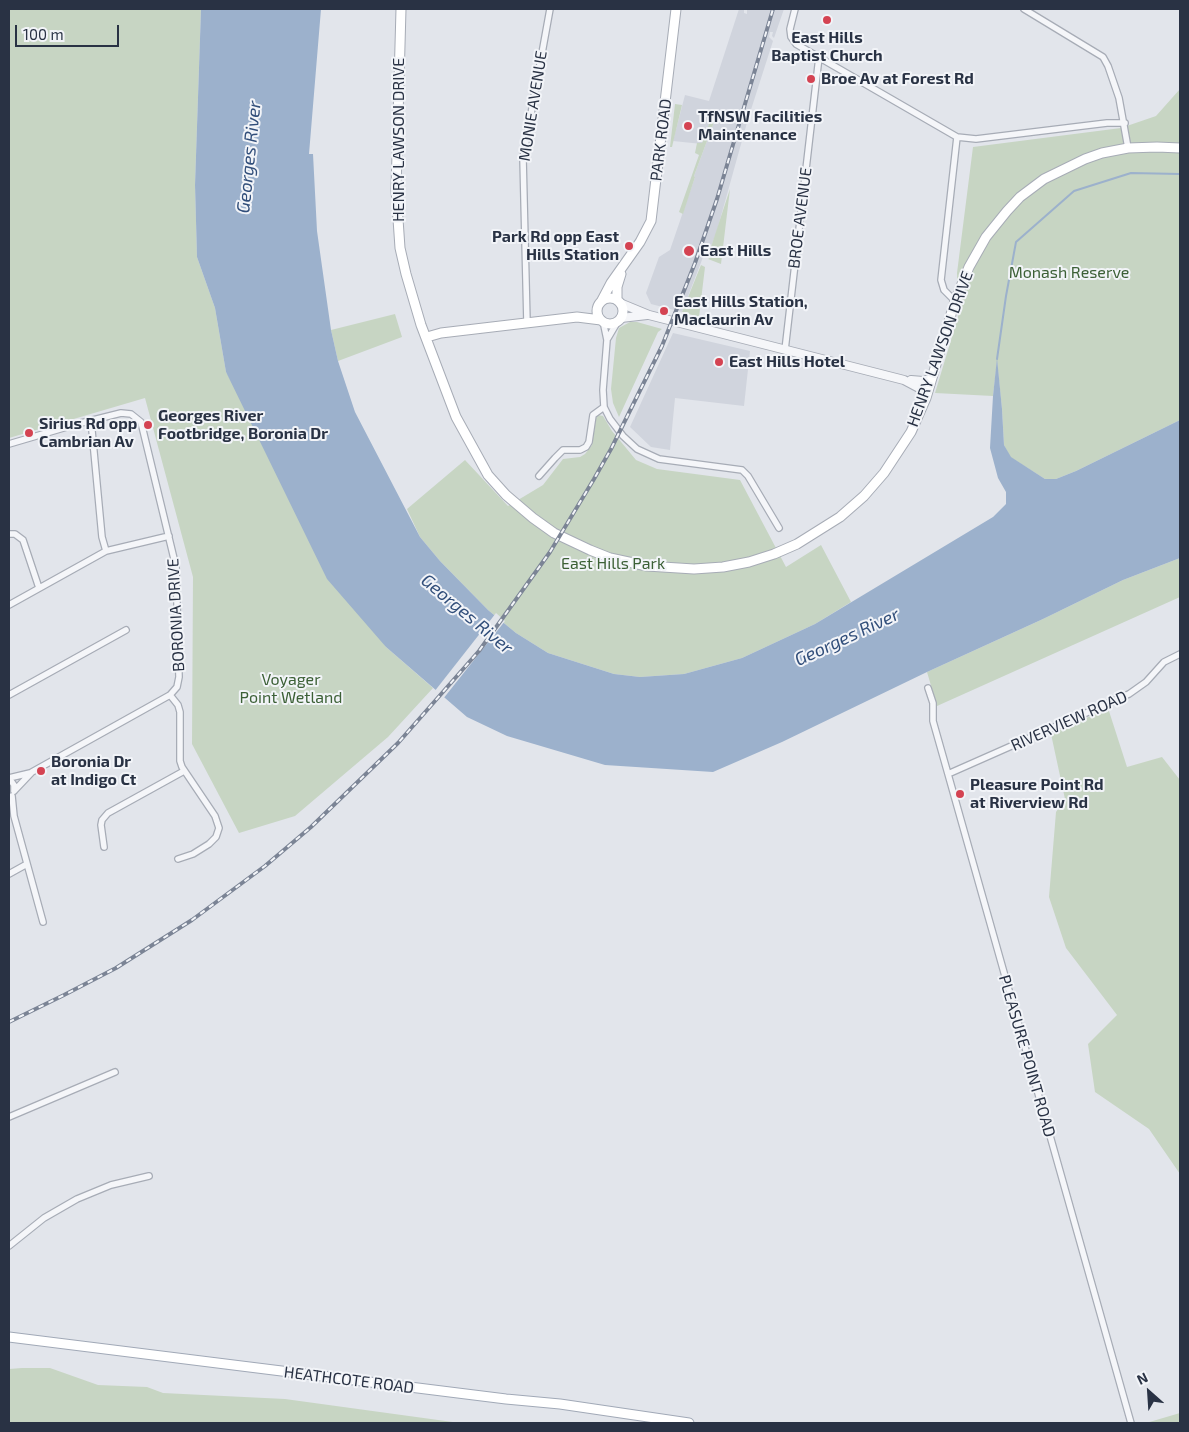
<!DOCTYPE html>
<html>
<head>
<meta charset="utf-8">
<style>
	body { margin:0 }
	#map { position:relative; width:1189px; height:1432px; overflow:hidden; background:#e2e5eb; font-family:"Exo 2",sans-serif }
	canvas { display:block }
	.frame { position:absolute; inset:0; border:10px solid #293244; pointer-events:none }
	.north { position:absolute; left:1124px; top:1367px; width:50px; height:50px; -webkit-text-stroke:4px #f2f4f8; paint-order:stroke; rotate:334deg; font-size:14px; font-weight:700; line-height:20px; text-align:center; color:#293244 }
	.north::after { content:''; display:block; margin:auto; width:18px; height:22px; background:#293244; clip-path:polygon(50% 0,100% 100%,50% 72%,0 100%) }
	.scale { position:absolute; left:15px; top:25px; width:104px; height:22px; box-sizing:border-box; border:2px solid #293244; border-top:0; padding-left:6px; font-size:15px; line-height:18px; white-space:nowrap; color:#293244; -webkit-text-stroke:4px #f2f4f8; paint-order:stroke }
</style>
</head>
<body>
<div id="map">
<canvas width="1189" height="1432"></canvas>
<div class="frame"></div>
<div class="north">N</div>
<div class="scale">100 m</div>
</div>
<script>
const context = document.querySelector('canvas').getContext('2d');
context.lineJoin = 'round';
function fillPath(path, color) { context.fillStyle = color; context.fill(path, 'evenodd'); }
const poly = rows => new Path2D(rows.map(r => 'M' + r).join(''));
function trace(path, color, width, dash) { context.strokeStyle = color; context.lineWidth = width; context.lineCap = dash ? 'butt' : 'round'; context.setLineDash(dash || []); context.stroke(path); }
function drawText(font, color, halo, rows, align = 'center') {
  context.font = font + ' "Exo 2",sans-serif'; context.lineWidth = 4; context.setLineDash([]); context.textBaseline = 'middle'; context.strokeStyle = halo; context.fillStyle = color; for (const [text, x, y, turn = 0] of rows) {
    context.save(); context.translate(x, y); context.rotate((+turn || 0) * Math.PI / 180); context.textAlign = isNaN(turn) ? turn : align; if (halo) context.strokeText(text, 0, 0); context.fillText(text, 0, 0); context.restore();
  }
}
const built = poly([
	[739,9,744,9,744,13,747,14,747,9,784,9,774,38,772,36,773,32,770,32,769,37,773,41,748,119,716,234,709,251,705,252,682,312,651,304,646,293,659,257,670,250,695,177,694,176,717,114,713,113,702,144,673,141,685,95,709,101],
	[673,333,750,351,744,406,675,398,670,450,651,447,630,427]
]);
const green = poly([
	[9,9,201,9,195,185,197,257,215,308,226,372,386,647,433,688,388,737,295,816,239,833,192,744,193,577,145,398,9,438],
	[1180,89,1180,420,1076,471,1056,479,1045,479,1010,457,1004,445,1002,409,997,361,993,396,935,393,958,317,957,273,973,147,1121,128,1156,116],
	[675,104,682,105,672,147,670,147],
	[713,113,717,114,694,176,695,177,683,214,679,212,699,155,695,153,697,143,702,143],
	[730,189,721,264,708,259,713,256,709,253],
	[701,265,705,267,699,317,682,312],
	[395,314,402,337,338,361,331,330],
	[630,322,637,322,662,329,658,332,619,417,613,403,611,389,616,338,619,328],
	[598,415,603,416,612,431,636,460,657,469,740,480,786,567,821,545,851,602,815,624,742,658,684,674,640,677,614,674,548,653,516,633,488,610,440,561,420,537,407,509,465,460,508,506,543,485,563,459,580,457,585,454,592,445,596,418],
	[1180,558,1180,597,937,706,927,672,1043,619,1123,580],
	[1108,708,1127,767,1162,757,1180,780,1180,1174,1149,1129,1095,1092,1088,1044,1117,1015,1066,948,1049,897,1056,812,1065,799,1051,734],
	[22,1368,50,1368,98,1385,147,1387,163,1393,285,1399,460,1423,9,1423,9,1369],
	[1180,1413,1180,1423,1146,1423]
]);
const water = poly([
	[201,9,321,9,309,154,313,154,317,231,331,330,338,361,355,412,420,537,440,561,488,610,516,633,548,653,614,674,640,677,684,674,742,658,815,624,993,517,1006,504,1006,492,998,478,990,448,993,396,997,358,1002,409,1004,445,1011,457,1045,479,1056,479,1076,471,1180,420,1180,558,1123,580,1043,619,927,672,782,742,713,772,605,765,507,736,467,717,386,647,327,579,226,372,215,308,197,257,195,185]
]);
const pier = poly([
	[496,613,505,621,443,699,434,692]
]);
const stream = poly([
	[997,359,1006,296,1016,242,1074,191,1131,173,1180,174]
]);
const minor = poly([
	[795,9,790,29,791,37,796,44,957,137,976,139,1107,123,1125,123],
	[1024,9,1103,57,1108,66,1119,98,1128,148],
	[955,301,944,290,941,280,957,137],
	[603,321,607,340,603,390,604,407,610,419,623,436,637,449,659,459,742,470,748,476,779,528],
	[527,323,523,158,550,9],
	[608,338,618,321],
	[785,350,819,57],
	[91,420,102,537,106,551],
	[9,444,77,424,121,413,131,414,141,422,176,567,179,677,177,687,170,695,32,772,14,791],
	[539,476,555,458,563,450,580,450,586,447,589,442,593,415,604,407],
	[9,534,15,534,23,540,39,588],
	[9,605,106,551,169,536],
	[928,688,933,703,933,721,948,774,1131,1423],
	[9,695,126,630],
	[170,695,178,705,180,712,180,761,182,767,215,816,219,828,216,837,209,844,193,854,178,859],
	[948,774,1129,694,1146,682,1164,662,1180,654],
	[9,778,14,785,14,791],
	[9,778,30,773],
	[12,796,14,816,43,922],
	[104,847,101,825,102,820,108,813,184,771],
	[9,874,27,864],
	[9,1117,115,1072],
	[9,1246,44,1218,77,1199,111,1185,149,1176]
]);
const tertiary = poly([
	[620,303,649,315,904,380,919,388,926,396],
	[621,318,647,315],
	[911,380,923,381,932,378]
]);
const secondary = poly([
	[401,9,396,190,400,248,406,274,421,325,456,417,488,475,506,495,533,518,554,533,590,550,610,558,647,566,694,569,723,567,749,562,774,554,797,544,840,517,864,496,884,473,911,432,926,398,955,301,969,267,986,237,1007,211,1020,197,1044,179,1085,159,1102,153,1128,148,1157,147,1180,148],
	'597 311a13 13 0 1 1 26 0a13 13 0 1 1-26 0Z',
	[617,300,617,287,621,274],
	[601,302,611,283,640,242,651,221,676,9],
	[427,337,441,333,577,317,601,320]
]);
const primary = poly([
	[9,1337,506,1399,560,1404,689,1423]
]);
const rail = poly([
	[9,1022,64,995,116,968,192,920,265,866,311,827,398,743,479,651,550,552,594,479,611,449,662,346,695,263,717,199,773,9]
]);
const markers = [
	[827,20,5,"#d44352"],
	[811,79,5,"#d44352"],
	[688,126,5,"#d44352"],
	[629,246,5,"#d44352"],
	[689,251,6,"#d44352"],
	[664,311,5,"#d44352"],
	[719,362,5,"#d44352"],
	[148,425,5,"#d44352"],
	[29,433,5,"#d44352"],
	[41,771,5,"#d44352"],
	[960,794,5,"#d44352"]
];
const poiNames = [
	["East Hills",827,38,"center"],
	["Baptist Church",827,56,"center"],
	["Broe Av at Forest Rd",821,79],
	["TfNSW Facilities",698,117],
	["Maintenance",698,135],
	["Park Rd opp East",619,237,"right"],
	["Hills Station",619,255,"right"],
	["East Hills",700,251],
	["East Hills Station,",674,302],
	["Maclaurin Av",674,320],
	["East Hills Hotel",729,362],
	["Georges River",158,416],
	["Footbridge, Boronia Dr",158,434],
	["Sirius Rd opp",39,424],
	["Cambrian Av",39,442],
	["Boronia Dr",51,762],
	["at Indigo Ct",51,780],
	["Pleasure Point Rd",970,785],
	["at Riverview Rd",970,803]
];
const streetNames = [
	["MONIE AVENUE",533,106,-81],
	["HENRY LAWSON DRIVE",399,140,-90],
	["PARK ROAD",661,140,-83],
	["BROE AVENUE",800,218,-83],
	["HENRY LAWSON DRIVE",940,349,-70],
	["BORONIA DRIVE",176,615,-93],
	["RIVERVIEW ROAD",1069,721,-24],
	["PLEASURE POINT ROAD",1027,1056,74],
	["HEATHCOTE ROAD",349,1380,7]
];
const parkNames = [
	["Monash Reserve",1069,273],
	["East Hills Park",613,564],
	["Voyager",291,680],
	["Point Wetland",291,698]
];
const waterNames = [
	["Georges River",249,157,-84],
	["Georges River",467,614,40],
	["Georges River",847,637,-25]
];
fillPath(built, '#d0d4dd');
fillPath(green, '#c7d5c3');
fillPath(water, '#9cb1cc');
fillPath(pier, '#e2e5eb');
trace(stream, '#9cb1cc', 2);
trace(minor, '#a7acb6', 8);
trace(tertiary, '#a7acb6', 10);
trace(secondary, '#a7acb6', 11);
trace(primary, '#a1a9b7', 11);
trace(minor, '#f5f6f9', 5.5);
trace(tertiary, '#f5f6f9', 8);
trace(secondary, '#fff', 9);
trace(primary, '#fff', 9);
trace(rail, '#7b8495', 4);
trace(rail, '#f2f4f8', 2, [5.5]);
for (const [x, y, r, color] of markers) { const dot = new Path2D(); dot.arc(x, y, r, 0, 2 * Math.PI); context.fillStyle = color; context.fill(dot); trace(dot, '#f2f4f8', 2); }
drawText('bold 16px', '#293244', '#f2f4f8', poiNames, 'left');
drawText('16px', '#293244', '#f2f4f8', streetNames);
drawText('16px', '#3c6036', '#f2f4f8', parkNames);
drawText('italic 18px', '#314e7a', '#f2f4f8', waterNames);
</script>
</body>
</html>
